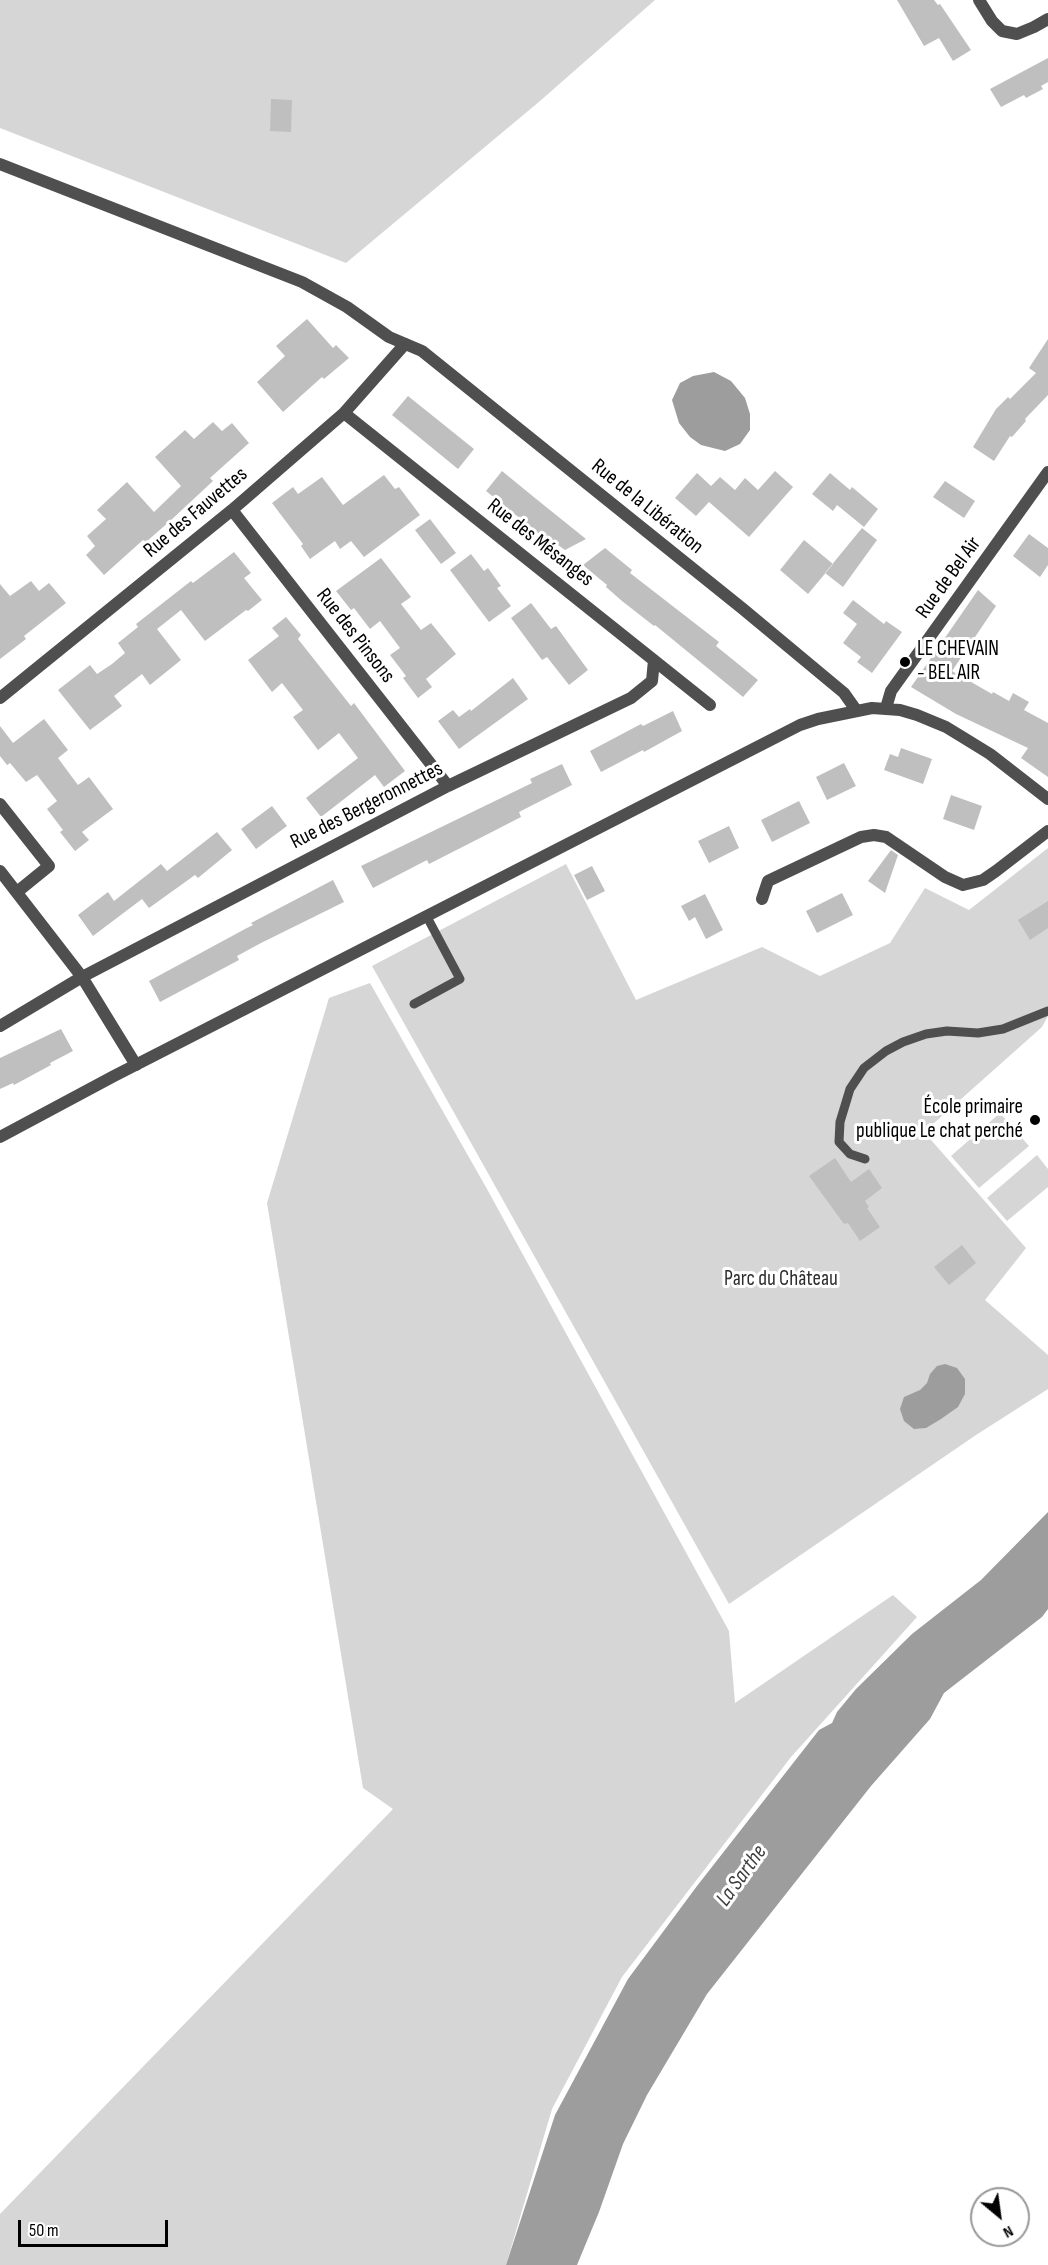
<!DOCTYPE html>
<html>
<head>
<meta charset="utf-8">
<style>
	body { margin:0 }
	#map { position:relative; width:1048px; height:2265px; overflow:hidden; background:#fff; font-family:"Sofia Sans Condensed",sans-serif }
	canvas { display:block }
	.north { position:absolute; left:970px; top:2187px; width:60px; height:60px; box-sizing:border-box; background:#fff; border:2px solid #999; border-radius:50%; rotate:151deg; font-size:16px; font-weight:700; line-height:24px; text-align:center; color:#000 }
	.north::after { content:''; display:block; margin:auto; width:21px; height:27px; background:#000; clip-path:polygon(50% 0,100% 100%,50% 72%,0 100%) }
	.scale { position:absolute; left:18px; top:2220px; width:150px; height:27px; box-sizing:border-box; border:3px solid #000; border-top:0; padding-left:8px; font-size:18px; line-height:21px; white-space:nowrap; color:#000; -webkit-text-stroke:4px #fff; paint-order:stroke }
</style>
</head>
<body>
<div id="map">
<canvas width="1048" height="2265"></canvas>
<div class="north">N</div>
<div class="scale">50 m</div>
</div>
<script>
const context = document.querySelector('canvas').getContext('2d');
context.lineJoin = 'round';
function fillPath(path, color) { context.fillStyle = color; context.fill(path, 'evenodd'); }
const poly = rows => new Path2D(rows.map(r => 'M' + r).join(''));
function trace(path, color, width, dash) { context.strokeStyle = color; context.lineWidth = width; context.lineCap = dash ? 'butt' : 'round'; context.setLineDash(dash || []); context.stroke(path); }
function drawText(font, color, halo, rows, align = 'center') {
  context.font = font + ' "Sofia Sans Condensed",sans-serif'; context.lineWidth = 6; context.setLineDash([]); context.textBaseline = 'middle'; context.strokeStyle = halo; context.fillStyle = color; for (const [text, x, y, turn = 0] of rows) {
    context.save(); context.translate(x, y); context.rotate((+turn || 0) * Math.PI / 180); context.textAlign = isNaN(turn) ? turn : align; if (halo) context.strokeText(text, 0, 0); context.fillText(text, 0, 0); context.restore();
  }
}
const green = poly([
	[0,0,655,0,540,101,346,263,0,128],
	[1048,848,1048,1016,1042,1027,924,1132,1026,1248,985,1300,1048,1355,1048,1389,976,1435,729,1604,372,966,566,864,636,1000,762,947,820,976,890,943,925,888,969,910],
	[370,983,487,1189,729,1631,735,1703,893,1595,917,1617,791,1757,622,1977,552,2109,506,2265,0,2265,0,2214,393,1809,363,1788,267,1203,329,998],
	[1000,1113,1029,1146,979,1188,951,1156],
	[1037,1155,1048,1169,1048,1187,1007,1221,987,1198]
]);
const water = poly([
	[714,372,731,381,745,398,750,414,750,430,740,444,725,451,701,445,690,437,679,423,672,400,680,383,693,376],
	[945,1364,957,1368,965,1379,965,1394,958,1407,941,1419,926,1428,914,1429,904,1421,900,1409,904,1397,920,1390,927,1383,930,1374,937,1366],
	[1048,1512,1048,1609,1042,1617,944,1693,930,1719,871,1786,707,1994,647,2095,623,2144,599,2212,577,2265,506,2265,555,2115,628,1979,697,1886,819,1730,832,1723,837,1712,856,1689,912,1634,981,1580]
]);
const building = poly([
	[897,0,934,0,938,5,940,4,971,50,953,61,939,38,924,46],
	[1048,58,1048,82,1041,86,1043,89,1026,98,1024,95,1001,107,990,89],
	[271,99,292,100,291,132,270,131],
	[307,319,333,348,336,345,349,358,324,379,322,377,283,412,257,382,285,356,276,346],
	[1048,339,1048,395,1025,419,1026,421,1012,437,1010,436,994,461,973,447,996,409,1008,397,1010,399,1036,373,1029,368],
	[408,396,474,449,458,469,392,415],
	[213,422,222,431,232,423,249,443,210,478,213,481,170,521,146,542,143,540,104,575,86,555,95,546,87,536,106,519,97,510,127,482,154,512,181,486,155,457,185,430,194,439],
	[502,471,535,498,586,539,565,550,555,543,553,545,486,491],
	[775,471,793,487,749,537,709,502,696,516,675,498,697,473,711,486,720,477,735,490,745,478,758,490],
	[830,473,850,490,852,487,878,509,864,527,837,505,833,511,812,494],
	[384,475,395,489,399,487,420,515,364,557,351,541,340,549,335,541,310,559,301,546,303,544,272,503,293,487,298,494,322,477,343,505],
	[945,481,975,501,964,518,933,497],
	[430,519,456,553,441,564,415,530],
	[862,528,877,540,843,587,825,573],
	[1029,534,1048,548,1048,565,1040,577,1013,556],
	[804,540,833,564,808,594,780,570],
	[605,548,632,570,630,573,719,642,716,646,758,680,743,697,655,625,654,626,622,601,606,587,607,585,583,565],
	[234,552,251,573,244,578,262,600,248,611,246,610,205,641,181,610,157,629,181,660,150,685,142,674,114,696,122,706,90,730,58,690,90,665,97,674,112,664,125,653,118,643,138,627,136,624,191,581,193,583],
	[471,554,484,571,488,568,501,586,497,588,511,606,489,622,450,570],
	[381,558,411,597,401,604,421,630,431,623,456,654,426,679,432,687,418,698,403,678,406,676,390,655,400,648,380,621,370,629,354,608,351,610,336,591],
	[31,581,39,591,49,583,66,603,24,636,26,639,0,659,0,584,10,596],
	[978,590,996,606,952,671,992,694,993,692,1009,701,1013,693,1029,702,1024,710,1048,723,1048,777,1021,758,1028,748,956,714,911,687],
	[853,600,884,624,886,621,902,632,872,673,857,662,861,657,843,643,857,624,843,613],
	[531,603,551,629,556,626,588,670,569,685,547,657,542,660,511,618],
	[286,617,301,635,298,639,351,706,354,703,405,771,384,787,375,775,321,817,306,798,358,758,339,733,318,750,293,717,303,710,282,683,272,692,248,660,279,636,272,628],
	[513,678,528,699,459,749,438,721,453,710,459,717,470,709,471,711],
	[673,711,682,731,644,752,643,750,601,772,590,751,641,724,643,726],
	[44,719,68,750,58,758,69,773,78,785,89,777,113,809,82,832,89,840,75,851,60,832,63,830,47,809,57,801,37,775,26,782,10,763,7,765,0,756,0,726,13,743],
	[901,748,932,759,923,784,884,770,890,754,898,757],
	[844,763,856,786,827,800,816,777],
	[562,764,572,785,519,812,521,817,486,835,429,864,427,860,373,888,361,866,532,783,530,779],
	[951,795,982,806,974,830,943,819],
	[799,801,810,823,772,842,761,820],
	[272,806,287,826,256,849,241,829],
	[729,826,739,848,709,863,698,841],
	[217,832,232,850,198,878,195,875,149,908,142,899,93,936,78,915,108,892,114,901,161,864,167,871],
	[891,850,898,855,885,893,868,881],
	[592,866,605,891,587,900,574,875],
	[333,880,344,902,261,943,237,956,239,960,160,1002,149,981,245,929,253,925,251,923],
	[842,893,853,915,817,933,806,911],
	[705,894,723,930,706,939,695,917,689,921,681,906],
	[1048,901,1048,928,1030,940,1018,920],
	[61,1029,73,1051,50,1063,51,1065,14,1085,13,1083,0,1089,0,1058],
	[835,1158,851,1182,869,1169,882,1188,865,1201,869,1207,867,1208,880,1227,860,1241,848,1223,844,1224,809,1176],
	[962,1245,976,1263,949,1285,934,1267]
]);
const service = poly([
	[414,1004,460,979,427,917],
	[865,1159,850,1154,839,1142,840,1122,850,1089,864,1068,886,1051,903,1042,926,1034,947,1031,978,1033,1003,1029,1048,1011]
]);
const minor = poly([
	[979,0,992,21,1002,31,1017,34,1034,27,1048,19],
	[344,413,710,705],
	[232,510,448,786],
	[0,698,232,510,344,413,405,344],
	[0,804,49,866,17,892],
	[0,871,82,977,136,1065],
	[762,899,768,881,861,837,874,835,886,837,945,877,963,885,983,880,996,871,1048,831],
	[0,1026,82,977,448,786,631,698,652,681,654,660]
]);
const tertiary = poly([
	[0,164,302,282,347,307,389,337,422,351,743,609,844,693,856,710],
	[886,708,891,691,1048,472],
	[0,1137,114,1076,800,725,818,719,872,708,900,710,917,715,946,727,964,738,990,754,1048,799]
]);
const markers = [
	[905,662,6,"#000"],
	[1035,1120,6,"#000"]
];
const streetNames = [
	["Rue de la Libération",647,507,39],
	["Rue des Fauvettes",196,513,-40],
	["Rue des Mésanges",540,543,38],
	["Rue de Bel Air",949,578,-54],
	["Rue des Pinsons",355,636,52],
	["Rue des Bergeronnettes",367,806,-27]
];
const poiNames = [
	["LE CHEVAIN",917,650],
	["- BEL AIR",917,674],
	["École primaire",1023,1108,"right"],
	["publique Le chat perché",1023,1132,"right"]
];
const parkNames = [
	["Parc du Château",781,1280]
];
const waterNames = [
	["La Sarthe",742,1876,-54]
];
fillPath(green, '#d6d6d6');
fillPath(water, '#9d9d9d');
fillPath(building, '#bfbfbf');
trace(service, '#4f4f4f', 9);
trace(minor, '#4f4f4f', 12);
trace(tertiary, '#4f4f4f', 12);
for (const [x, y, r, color] of markers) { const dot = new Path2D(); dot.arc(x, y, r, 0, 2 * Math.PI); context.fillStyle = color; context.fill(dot); trace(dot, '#fff', 2); }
drawText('21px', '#000', '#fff', streetNames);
drawText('21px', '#000', '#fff', poiNames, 'left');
drawText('21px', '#2d2d2d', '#fff', parkNames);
drawText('italic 22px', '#3e3e3e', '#fff', waterNames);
</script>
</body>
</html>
